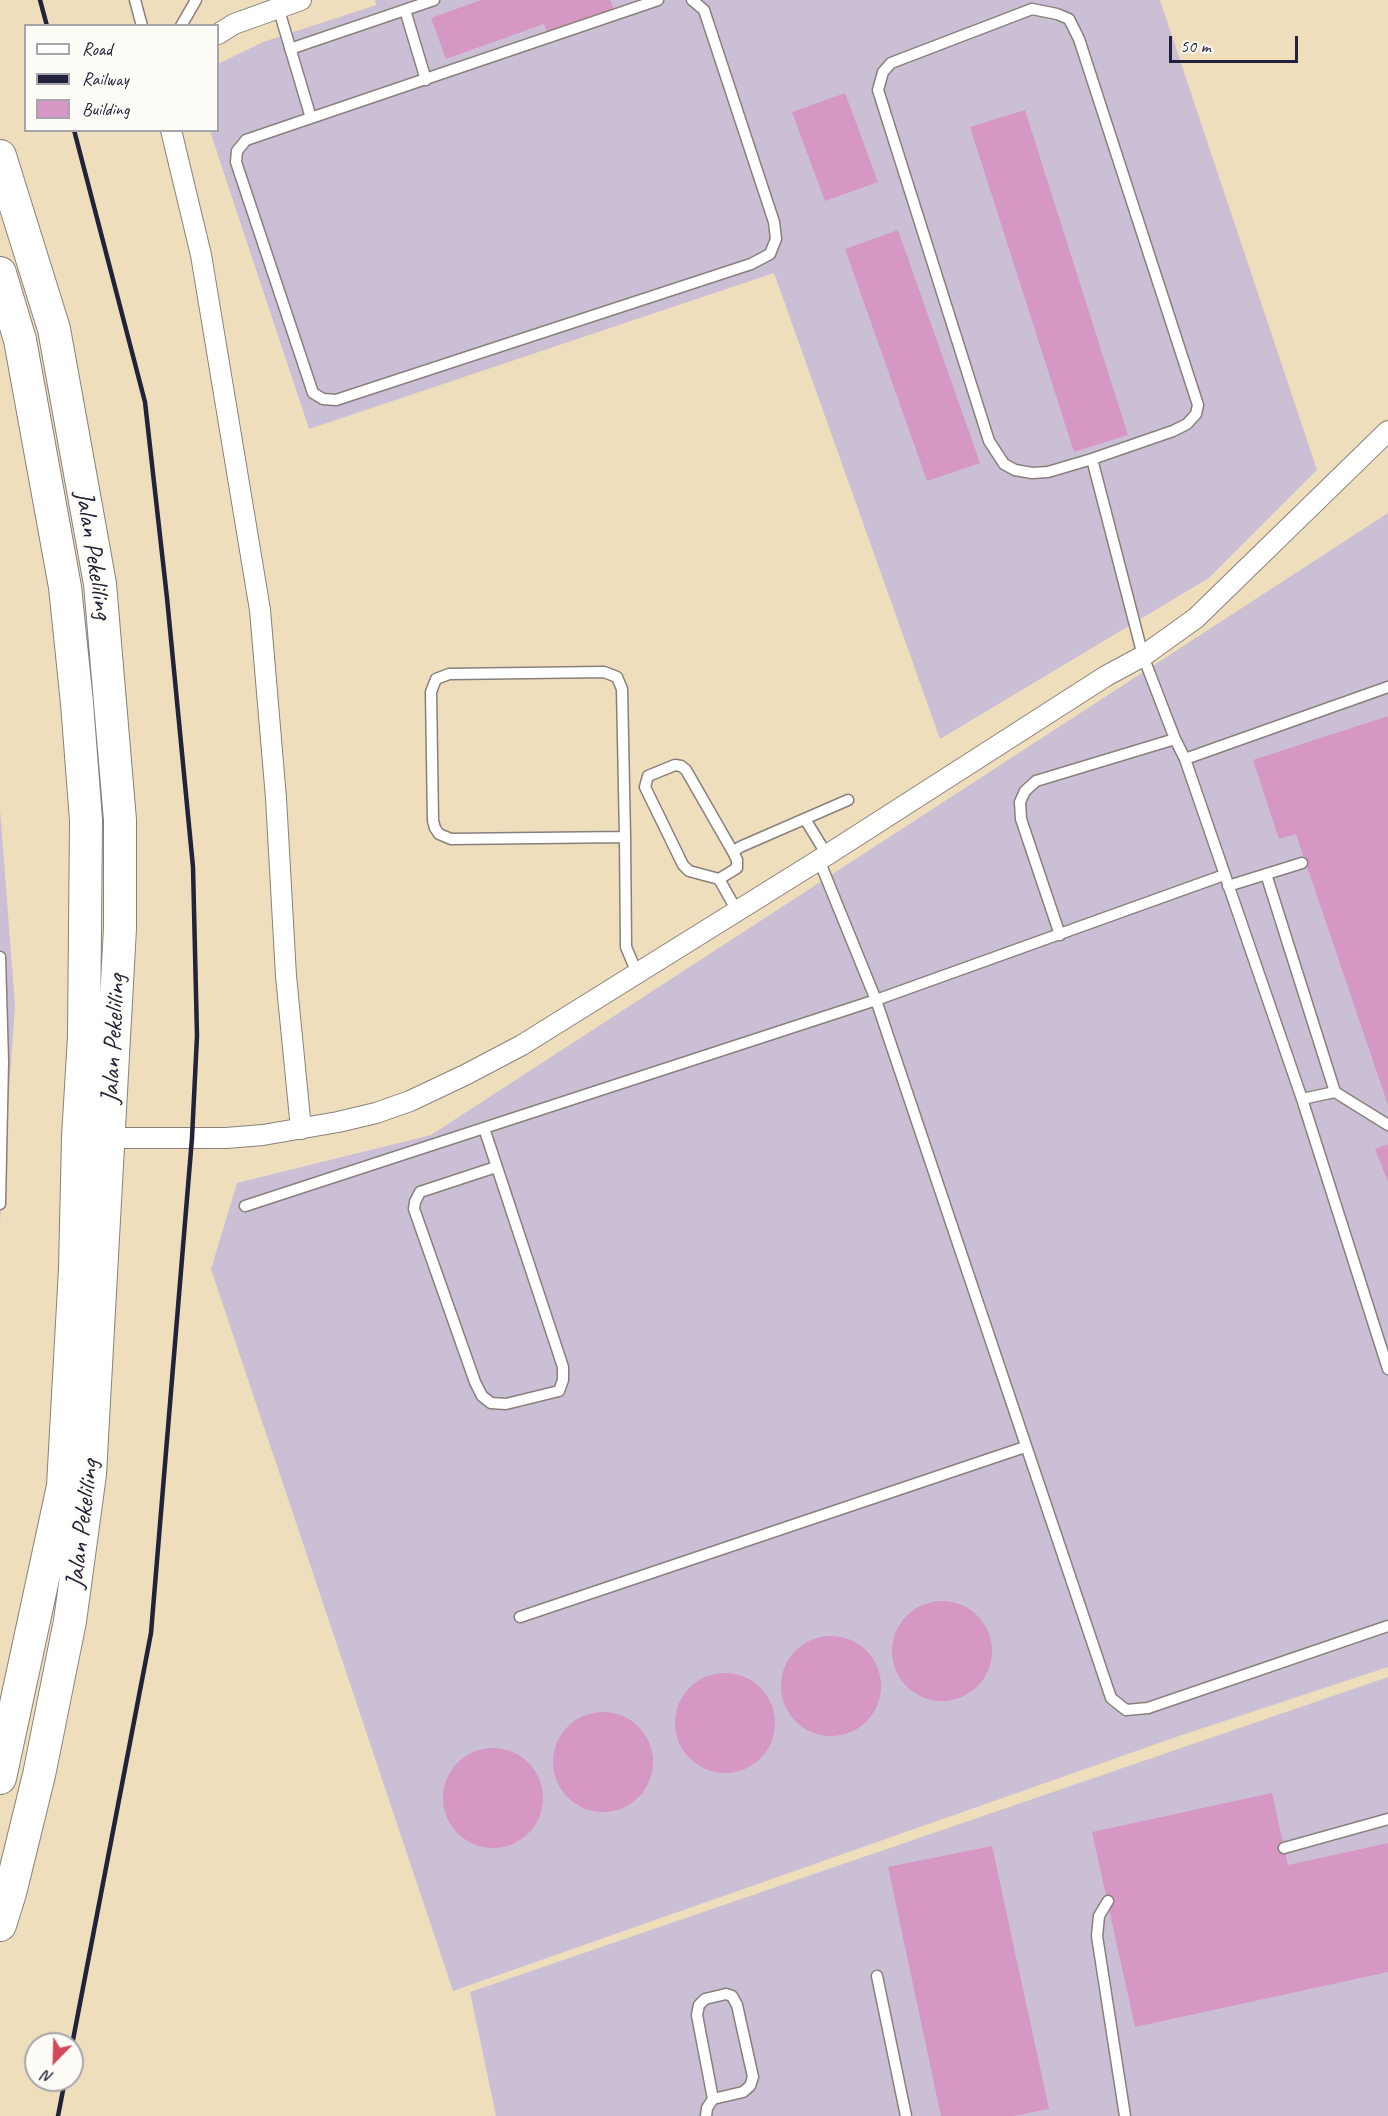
<!DOCTYPE html>
<html>
<head>
<meta charset="utf-8">
<style>
	body { margin:0 }
	#map { position:relative; width:1388px; height:2116px; overflow:hidden; background:#efdebc; font-family:Caveat,sans-serif }
	canvas { display:block }
	.legend { position:absolute; left:24px; top:24px; width:195px; height:108px; box-sizing:border-box; background:#fdfcf7; border:2px solid #a5a5ac; margin:0; padding:8px 10px; list-style:none; font-size:18px; color:#22223b }
	.legend li { display:flex; align-items:center; gap:12px; height:30px }
	.legend b { width:30px; border:2px solid #a5a5ac }
	.north { position:absolute; left:24px; top:2032px; width:60px; height:60px; box-sizing:border-box; background:#fdfcf7; border:2px solid #a5a5ac; border-radius:50%; rotate:203deg; font-size:16px; font-weight:700; line-height:24px; text-align:center; color:#22223b }
	.north::after { content:''; display:block; margin:auto; width:21px; height:27px; background:#d1495b; clip-path:polygon(50% 0,100% 100%,50% 72%,0 100%) }
	.scale { position:absolute; left:1169px; top:36px; width:129px; height:27px; box-sizing:border-box; border:3px solid #22223b; border-top:0; padding-left:8px; font-size:18px; line-height:21px; white-space:nowrap; color:#22223b; -webkit-text-stroke:4px #fdfcf7; paint-order:stroke }
</style>
</head>
<body>
<div id="map">
<canvas width="1388" height="2116"></canvas>
<ul class="legend">
<li><b style="height:8px;background:#fff"></b>Road</li>
<li><b style="height:8px;background:#22223b"></b>Railway</li>
<li><b style="height:16px;background:#d697c5"></b>Building</li>
</ul>
<div class="north">N</div>
<div class="scale">50 m</div>
</div>
<script>
const context = document.querySelector('canvas').getContext('2d');
context.lineJoin = 'round';
function fillPath(path, color) { context.fillStyle = color; context.fill(path, 'evenodd'); }
const poly = rows => new Path2D(rows.map(r => 'M' + r).join(''));
function trace(path, color, width, dash) { context.strokeStyle = color; context.lineWidth = width; context.lineCap = dash ? 'butt' : 'round'; context.setLineDash(dash || []); context.stroke(path); }
function drawText(font, color, halo, rows, align = 'center') {
  context.font = font + ' Caveat,sans-serif'; context.lineWidth = 6; context.setLineDash([]); context.textBaseline = 'middle'; context.strokeStyle = halo; context.fillStyle = color; for (const [text, x, y, turn = 0] of rows) {
    context.save(); context.translate(x, y); context.rotate((+turn || 0) * Math.PI / 180); context.textAlign = isNaN(turn) ? turn : align; if (halo) context.strokeText(text, 0, 0); context.fillText(text, 0, 0); context.restore();
  }
}
const industrial = poly([
	[375,0,1160,0,1317,470,1209,578,940,739,774,273,309,429,210,131,218,130,218,64,263,42,376,5],
	[1388,513,1388,1667,1179,1736,453,1991,211,1269,237,1183,431,1135],
	[0,809,15,1005,0,1222],
	[1388,1677,1388,2116,496,2116,470,1992]
]);
const building = poly([
	[481,0,610,0,614,9,547,32,544,24,446,59,431,18],
	[845,93,878,182,825,201,792,112],
	[1025,110,1128,435,1074,452,970,127],
	[898,230,980,463,927,481,845,249],
	[1388,716,1388,1105,1296,834,1279,839,1253,760],
	[1388,1144,1388,1182,1375,1149],
	'892 1651a50 50 0 1 1 100 0a50 50 0 1 1-100 0Z',
	'781 1686a50 50 0 1 1 100 0a50 50 0 1 1-100 0Z',
	'675 1723a50 50 0 1 1 100 0a50 50 0 1 1-100 0Z',
	'553 1762a50 50 0 1 1 100 0a50 50 0 1 1-100 0Z',
	'443 1798a50 50 0 1 1 100 0a50 50 0 1 1-100 0Z',
	[1272,1793,1288,1865,1388,1843,1388,1972,1135,2027,1092,1832],
	[992,1846,1049,2109,1014,2116,941,2116,888,1867]
]);
const lane = poly([
	[135,0,142,26],
	[658,0,246,140,237,151,236,162,313,393,323,399,336,400,751,264,770,254,776,239,774,222,704,10,692,0],
	[278,7,311,118],
	[405,10,426,80],
	[181,26,196,0],
	[290,49,434,0],
	[1092,459,1173,431,1187,424,1196,414,1198,405,1079,39,1069,19,1057,14,1032,9,891,63,883,72,878,90,989,441,1004,464,1015,470,1032,473,1048,472,1092,459,1143,656,1175,739,1185,759,1302,1099,1388,1369],
	[1185,759,1388,687],
	[805,819,827,855],
	[625,837,451,839,439,834,435,828,433,821,431,692,436,679,449,674,604,672,617,677,622,689,625,837,626,947,637,973],
	[733,852,686,770,681,766,675,765,648,776,645,787,683,865,689,871,719,879,737,911],
	[819,860,876,1000,1111,1698,1126,1710,1148,1708,1388,1626],
	[1266,874,1335,1092,1388,1125],
	[719,879,737,868,737,860,733,852,740,847,848,800],
	[1228,886,1302,863],
	[1060,935,1021,819,1020,802,1025,791,1036,781,1175,739],
	[0,957,3,1062,0,1204],
	[1302,1099,1335,1092],
	[484,1128,563,1367,563,1380,559,1391,506,1404,491,1403,482,1396,475,1382,414,1209,415,1202,420,1192,496,1167],
	[245,1206,876,1000,1224,875],
	[520,1617,1025,1447],
	[1284,1848,1388,1819],
	[1108,1901,1099,1916,1097,1936,1125,2116],
	[877,1976,906,2116],
	[706,2116,707,2108,713,2099,743,2092,750,2086,753,2077,737,2005,732,1996,726,1994,705,1999,699,2005,697,2015,713,2099]
]);
const street = poly([
	[218,34,234,24,301,0],
	[171,130,201,255,260,610,276,798,286,976,301,1129],
	[99,1138,226,1138,263,1135,338,1122,376,1113,410,1101,465,1075,522,1045,827,855,1106,676,1143,656,1196,618,1388,431]
]);
const primary = poly([
	[0,156,54,329,100,584,120,820,120,928,90,1474,70,1621,39,1775,10,1893,0,1925],
	[0,273,20,340,65,587,77,703,86,820,84,1037,78,1137,75,1269,63,1486,0,1778]
]);
const rail = poly([
	[40,0,47,26],
	[72,2045,151,1633,192,1138,197,1036,193,867,167,598,145,402,74,130],
	[58,2116,65,2080]
]);
const streetNames = [
	["Jalan Pekeliling",93,555,81],
	["Jalan Pekeliling",114,1039,-87],
	["Jalan Pekeliling",83,1524,-83]
];
fillPath(industrial, '#cbbfd5');
fillPath(building, '#d697c5');
trace(lane, '#88807c', 13);
trace(street, '#88807c', 22);
trace(primary, '#88807c', 34);
trace(lane, '#fff', 10);
trace(street, '#fff', 20);
trace(primary, '#fff', 32);
trace(rail, '#22223b', 4.5);
drawText('26px', '#22223b', '#fdfcf7', streetNames);
</script>
</body>
</html>
